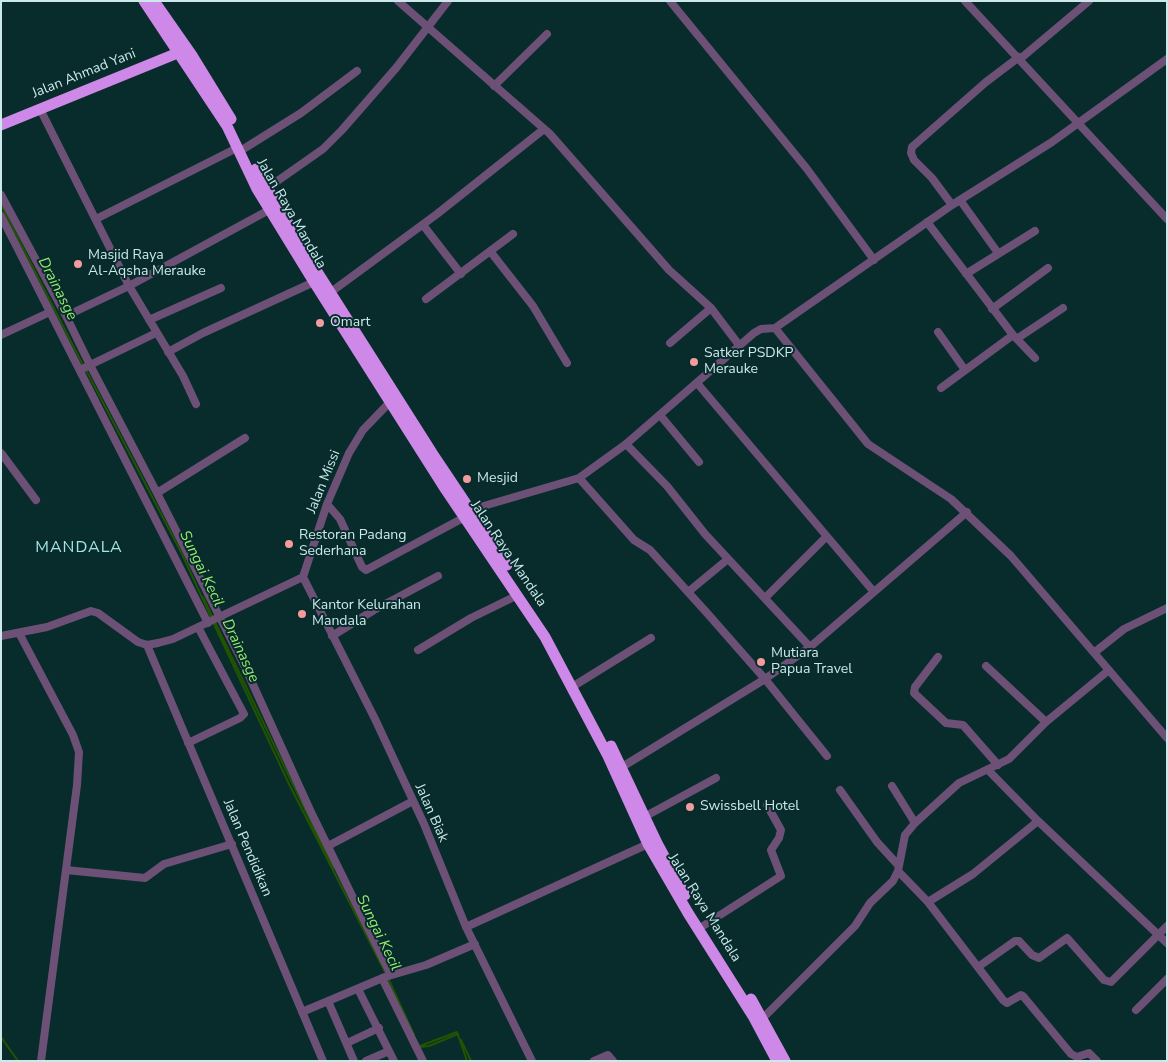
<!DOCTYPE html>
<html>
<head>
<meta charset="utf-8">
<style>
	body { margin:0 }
	#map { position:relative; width:1168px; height:1062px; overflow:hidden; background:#082b2b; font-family:"Nunito Sans",sans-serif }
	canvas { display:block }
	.frame { position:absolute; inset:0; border:2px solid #cbe9ea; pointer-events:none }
</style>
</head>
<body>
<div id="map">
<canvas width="1168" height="1062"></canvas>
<div class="frame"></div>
</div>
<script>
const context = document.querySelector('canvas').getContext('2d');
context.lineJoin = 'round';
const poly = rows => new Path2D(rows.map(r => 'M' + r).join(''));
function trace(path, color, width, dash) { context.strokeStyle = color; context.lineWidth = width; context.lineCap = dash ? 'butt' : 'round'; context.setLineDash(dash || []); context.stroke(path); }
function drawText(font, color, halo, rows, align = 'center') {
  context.font = font + ' "Nunito Sans",sans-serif'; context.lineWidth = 4; context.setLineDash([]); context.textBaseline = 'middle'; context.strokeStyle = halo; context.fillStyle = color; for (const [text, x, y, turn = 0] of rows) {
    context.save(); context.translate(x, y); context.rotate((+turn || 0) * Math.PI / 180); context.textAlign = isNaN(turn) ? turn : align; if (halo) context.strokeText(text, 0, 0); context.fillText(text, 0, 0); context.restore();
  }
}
const stream = poly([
	[1,205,83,365],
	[86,370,182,554,211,617],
	[203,597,213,618],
	[213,622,289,784,386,974],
	[215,622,333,868],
	[388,978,414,1035],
	[1,1037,18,1061],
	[461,1040,471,1061],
	[420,1046,457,1032,467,1061],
	[421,1047,429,1046,458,1034]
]);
const minor = poly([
	[398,1,550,134,669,270,711,308,739,345],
	[670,1,807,169,874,260],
	[965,1,1167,219],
	[1020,59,1089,1],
	[494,86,547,34],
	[40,109,129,286,183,376,196,404],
	[245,148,301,113,357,71],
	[266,189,323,149,342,130,396,68,448,1],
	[1,195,66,316,129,286,269,210],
	[960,200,998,253],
	[952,205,932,178,914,160,911,153,912,147,986,82,1019,57],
	[1,216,50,312,1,335],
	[96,219,237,148],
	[927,222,1013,335,941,388],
	[423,225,461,274],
	[490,251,533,306,567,363],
	[966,274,1035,231],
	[331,292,437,214,544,129],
	[426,299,513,234],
	[992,309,1048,268],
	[50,312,208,623],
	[66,316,90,365,156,333],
	[149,320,221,288],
	[775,328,952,205,1052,142,1167,59],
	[938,332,965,370],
	[1014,336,1035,358],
	[1018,338,1063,308],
	[670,343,711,308],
	[168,352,203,333,314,282],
	[80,370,90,365,157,493],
	[697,383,874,592],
	[660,415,699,462],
	[245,438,157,493,245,667,310,810,391,975],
	[626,444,667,486,705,534,810,647],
	[1,453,36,500],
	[579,478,634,540,650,550,707,613,765,679,827,756],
	[327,504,340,519,362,567,366,570,465,517],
	[470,510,579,478,626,444,754,333,761,329,775,328,868,444,951,499,1011,556,1167,738],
	[303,577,375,719,424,824,466,927,532,1061],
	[688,592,728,559],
	[766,597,826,537],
	[19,633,73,735,79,752,77,785,41,1061],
	[1,636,47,627,91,611,98,613,138,642,147,645,158,643,173,639,303,577,327,504,349,453,363,430,390,402],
	[332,636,374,610,438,576],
	[147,645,323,1061],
	[418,650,471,618,518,595],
	[1095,652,1124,629,1167,608],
	[938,657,915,687,914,693,946,723,963,725,998,765],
	[986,666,1046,722],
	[572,687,651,638],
	[188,743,240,718,244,714,198,627],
	[622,767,765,679,810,647,967,512],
	[988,770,1038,821,1167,943],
	[892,786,915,823],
	[840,790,877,842,898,865],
	[644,817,716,778],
	[328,846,413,801],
	[66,870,145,878,164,864,232,844],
	[898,871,928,902,1003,1000,1007,1003,1021,995,1023,996,1071,1054,1077,1057,1089,1053,1097,1061],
	[928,902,973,874,1038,821],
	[703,926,781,876,771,850,779,838,781,830,767,805],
	[466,927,648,844],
	[978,967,1015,941,1019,941,1032,955,1039,958,1067,938,1104,980,1111,982,1167,926],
	[382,978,423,1061],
	[358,989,394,1061],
	[328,1001,354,1061],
	[1136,1010,1167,979],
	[302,1012,385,977,426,965,475,944],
	[763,1018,855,926,870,903,893,881,898,871,905,835,915,823,959,783,1009,759,1046,722,1109,670],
	[347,1043,379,1028],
	[366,1061,389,1051],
	[594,1061,608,1055,613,1061]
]);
const highway = poly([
	[144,1,227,126,257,189,314,282,446,490,545,637,608,756,648,844,688,913,753,1016,777,1061],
	[154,1,193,57,231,119],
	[1,125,185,50],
	[256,169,314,267,432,453,507,565],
	[611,746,657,843,685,895],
	[751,999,785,1061]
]);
const markers = [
	[78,264,5,"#f49b9f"],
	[320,323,5,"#f49b9f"],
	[694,362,5,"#f49b9f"],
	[467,479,5,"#f49b9f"],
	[289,544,5,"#f49b9f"],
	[302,614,5,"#f49b9f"],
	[761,662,5,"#f49b9f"],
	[690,807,5,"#f49b9f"]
];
const streetNames = [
	["Jalan Ahmad Yani",84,74,-22],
	["Jalan Raya Mandala",291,214,60],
	["Jalan Missi",324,482,-68],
	["Jalan Raya Mandala",508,554,56],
	["Jalan Biak",431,813,66],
	["Jalan Pendidikan",247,848,67],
	["Jalan Raya Mandala",704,908,58]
];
const poiNames = [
	["Masjid Raya",88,256],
	["Al-Aqsha Merauke",88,272],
	["Omart",330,323],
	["Satker PSDKP",704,354],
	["Merauke",704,370],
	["Mesjid",477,479],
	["Restoran Padang",299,536],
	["Sederhana",299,552],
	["Kantor Kelurahan",312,606],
	["Mandala",312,622],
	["Mutiara",771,654],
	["Papua Travel",771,670],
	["Swissbell Hotel",700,807]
];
const waterNames = [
	["Drainasge",57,289,63],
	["Sungai Kecil",201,569,64],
	["Drainasge",240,651,65],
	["Sungai Kecil",378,933,64]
];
const quarterNames = [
	["MANDALA",79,548]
];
trace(stream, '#215400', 2);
trace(minor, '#6c5076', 8);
trace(highway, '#ce88e7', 11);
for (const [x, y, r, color] of markers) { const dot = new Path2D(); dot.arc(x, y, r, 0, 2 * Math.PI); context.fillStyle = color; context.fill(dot); trace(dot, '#082b2b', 2); }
drawText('14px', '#cbe9ea', '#082b2b', streetNames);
drawText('14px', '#cbe9ea', '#082b2b', poiNames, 'left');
drawText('italic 15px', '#96ec6f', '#082b2b', waterNames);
context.letterSpacing = '1px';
drawText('16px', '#a5e5e6', '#082b2b', quarterNames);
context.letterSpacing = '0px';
</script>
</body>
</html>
